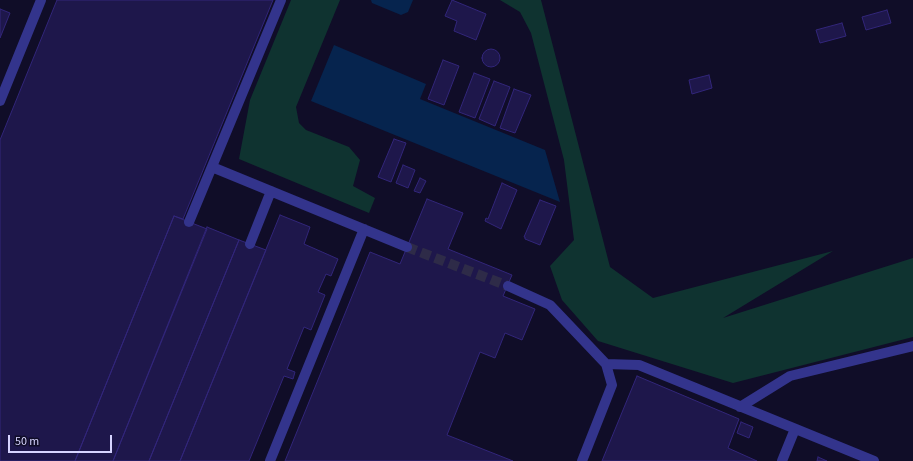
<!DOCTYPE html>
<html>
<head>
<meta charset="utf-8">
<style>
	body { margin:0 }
	#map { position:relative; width:913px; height:461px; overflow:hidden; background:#100d28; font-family:"Source Sans 3",sans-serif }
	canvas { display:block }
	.scale { position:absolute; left:8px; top:435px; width:104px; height:18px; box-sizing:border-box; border:2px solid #d7d4ff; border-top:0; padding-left:5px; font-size:12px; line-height:14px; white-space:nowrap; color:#d7d4ff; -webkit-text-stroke:3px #100d28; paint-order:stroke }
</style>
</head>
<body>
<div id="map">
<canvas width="913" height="461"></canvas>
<div class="scale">50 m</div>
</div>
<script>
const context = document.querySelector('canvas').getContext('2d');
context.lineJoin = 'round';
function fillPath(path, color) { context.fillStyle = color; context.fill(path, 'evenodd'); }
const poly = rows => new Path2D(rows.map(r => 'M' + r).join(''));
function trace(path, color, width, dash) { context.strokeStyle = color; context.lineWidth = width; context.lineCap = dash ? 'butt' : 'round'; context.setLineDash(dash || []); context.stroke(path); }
const green = poly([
	[291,0,340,0,296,107,299,123,306,130,349,147,360,160,353,186,375,198,369,213,239,159,250,100],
	[500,0,541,0,610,267,653,298,833,251,723,318,913,258,913,337,733,383,598,341,562,300,550,266,574,240,564,160,531,33,520,12]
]);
const water = poly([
	[371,0,413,0,408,12,401,15,372,3],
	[334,45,426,84,420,99,545,150,560,202,311,101]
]);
const building = poly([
	[57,0,273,0,183,219,174,216,75,461,0,461,0,140,57,0],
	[452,0,486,14,476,40,454,31,457,21,445,16,452,0],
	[0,9,10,13,0,38,0,9],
	[887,10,891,23,866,30,862,17,887,10],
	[842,23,846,36,820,43,816,30,842,23],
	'482 58a9 9 0 1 1 18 0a9 9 0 1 1-18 0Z',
	[443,60,459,66,444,105,428,99,443,60],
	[474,73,490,79,475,118,459,112,474,73],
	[709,75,712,88,692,94,689,80,709,75],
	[494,81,510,87,495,126,479,119,494,81],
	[514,89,531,95,515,133,500,128,514,89],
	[394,139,406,143,391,182,378,177,394,139],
	[403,165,415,170,408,188,396,183,403,165],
	[420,178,426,181,420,193,414,191,420,178],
	[502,183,517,190,501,229,485,221,486,218,488,219,502,183],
	[427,199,463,213,448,249,512,275,503,296,535,309,522,340,505,333,495,358,480,352,447,435,513,461,285,461,370,252,400,264,427,199],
	[540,200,556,206,540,245,525,239,525,237,524,237,540,200],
	[280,215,310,227,304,244,338,259,331,276,326,274,318,292,325,295,311,330,304,327,287,369,295,372,293,379,284,376,249,461,180,461,280,215],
	[174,216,207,229,113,461,75,461,174,216],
	[207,227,239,240,149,461,113,461,207,227],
	[239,240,266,250,180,461,149,461,239,240],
	[637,376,739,419,728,448,757,461,602,461,637,376],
	[741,422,753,427,749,438,737,433,741,422],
	[818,457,827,461,817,461,818,457]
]);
const minorTunnel = poly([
	[407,247,508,286]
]);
const minor = poly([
	[0,101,41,0],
	[212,167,407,247],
	[189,222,281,0],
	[250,244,271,191],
	[508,286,550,305,606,364,612,385,582,461],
	[606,364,639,365,874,461],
	[740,407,790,376,913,346],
	[270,461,364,229],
	[782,461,795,429]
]);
fillPath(green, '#0f3330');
fillPath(water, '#06244e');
fillPath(building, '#1e174b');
trace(building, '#32267a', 1);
trace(minorTunnel, '#2e2b48', 10, [10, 5]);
trace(minor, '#33348c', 10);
</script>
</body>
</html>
